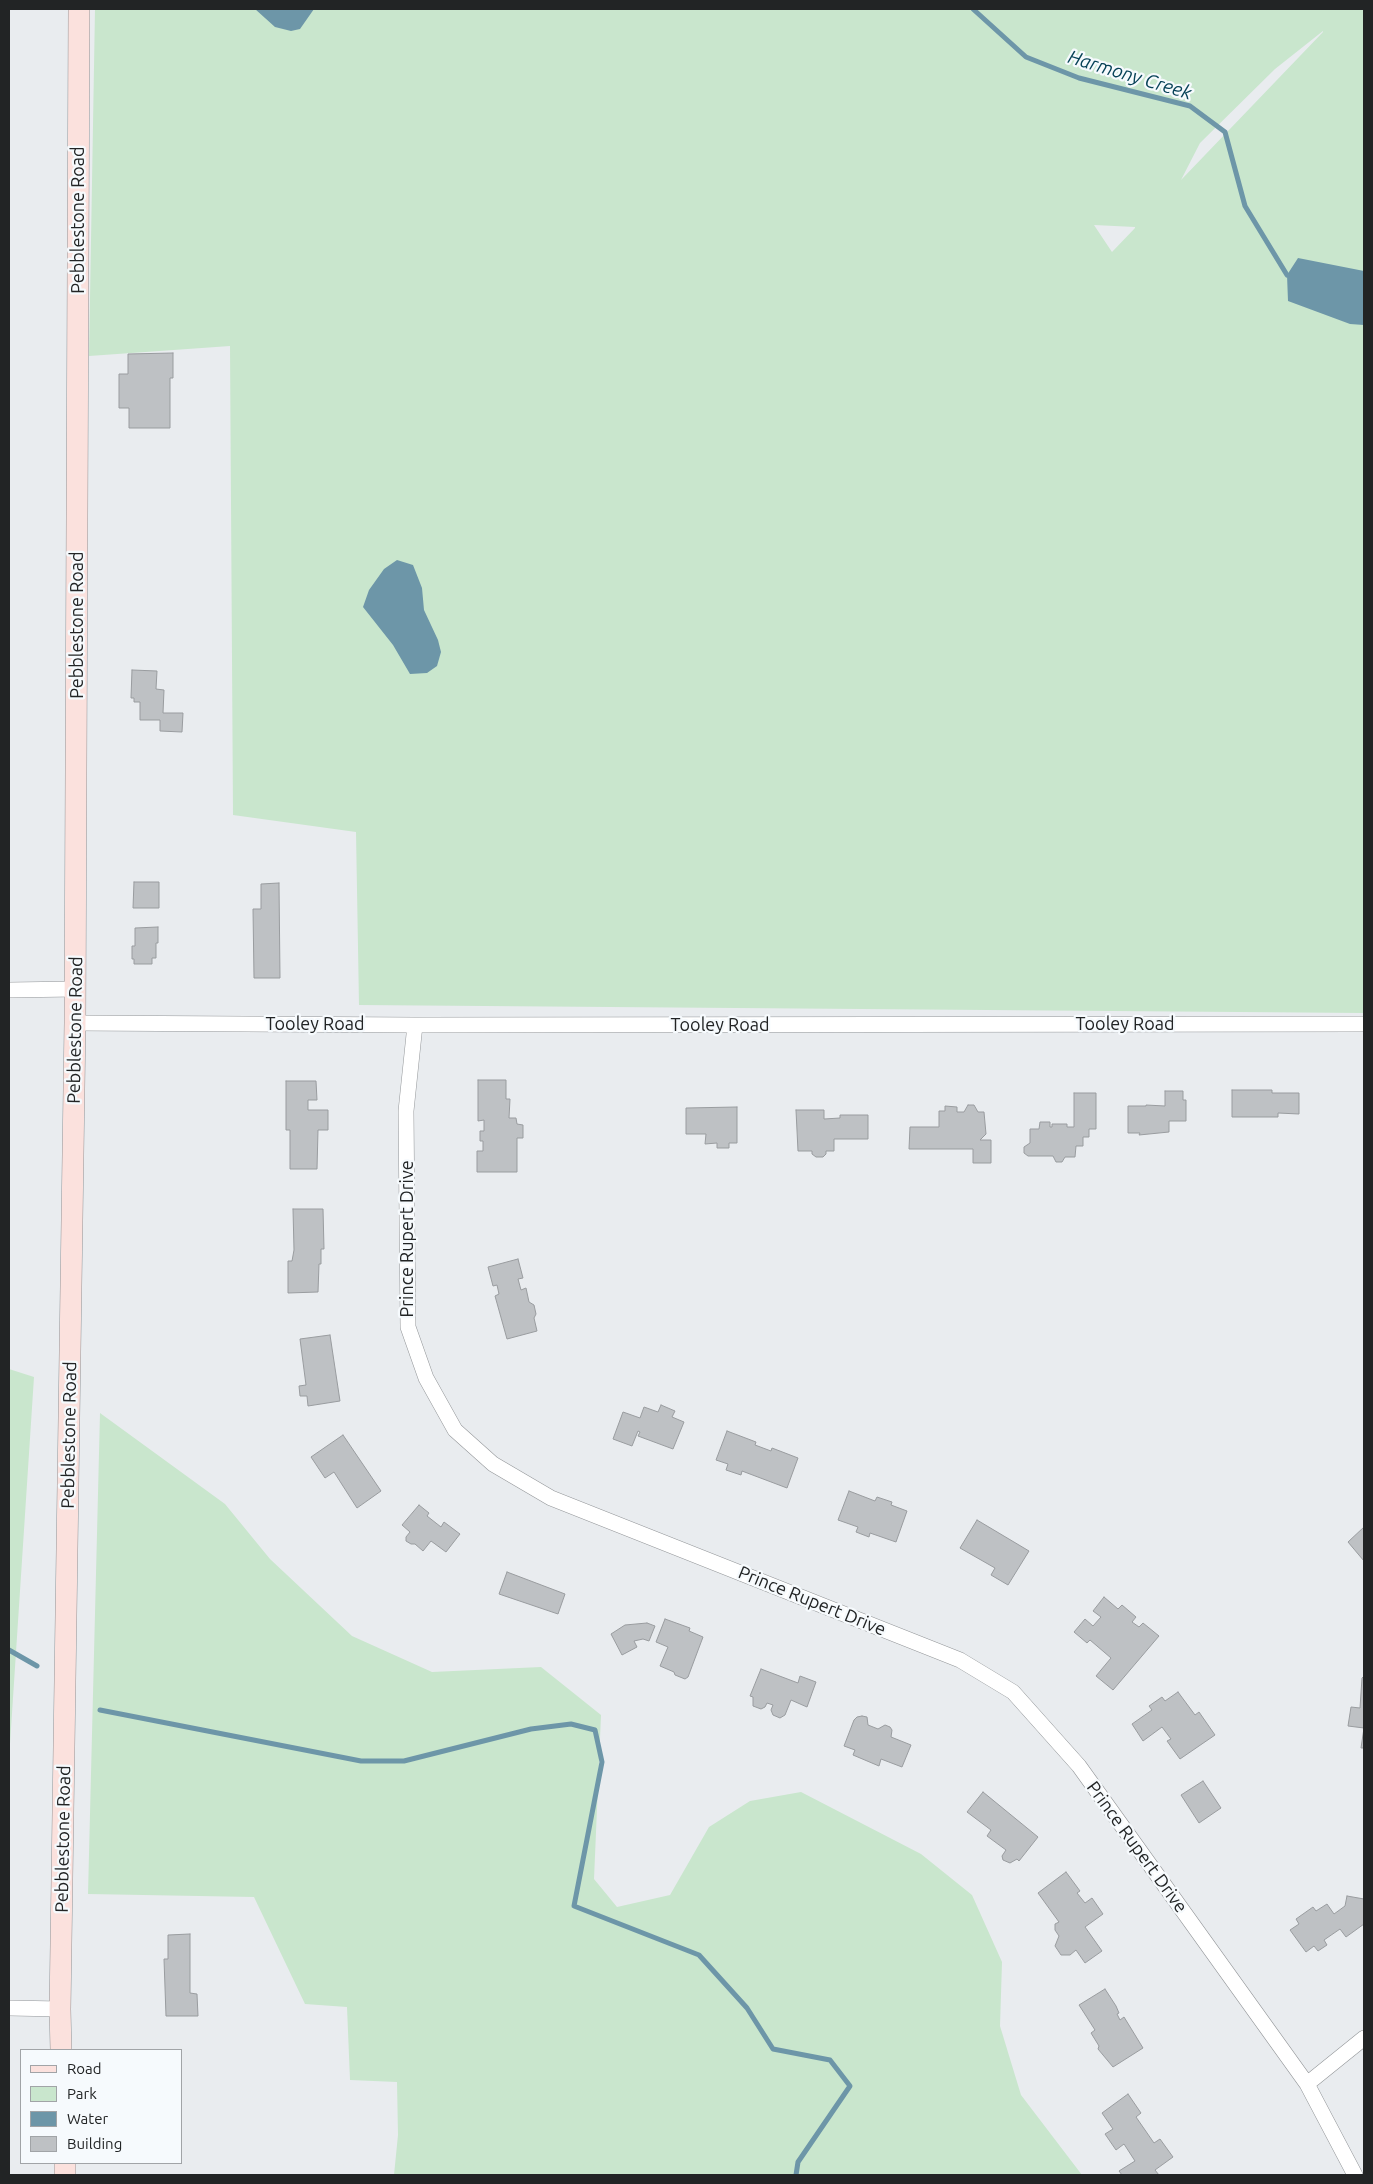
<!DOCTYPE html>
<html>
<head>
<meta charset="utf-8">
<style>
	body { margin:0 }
	#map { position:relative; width:1373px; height:2184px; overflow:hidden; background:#e9ecef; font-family:Ubuntu,sans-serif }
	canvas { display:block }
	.frame { position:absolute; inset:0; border:10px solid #222425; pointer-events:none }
	.legend { position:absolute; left:20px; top:2049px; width:162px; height:115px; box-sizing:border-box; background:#f6fafd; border:1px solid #a1a4a7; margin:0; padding:6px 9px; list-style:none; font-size:15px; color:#222425 }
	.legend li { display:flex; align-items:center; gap:10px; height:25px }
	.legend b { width:25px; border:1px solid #a1a4a7 }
</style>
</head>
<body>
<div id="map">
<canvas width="1373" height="2184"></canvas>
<div class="frame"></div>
<ul class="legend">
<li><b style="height:6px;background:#fbe1dd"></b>Road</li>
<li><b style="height:14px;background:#c9e6cd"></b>Park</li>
<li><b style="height:14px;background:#6d96a8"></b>Water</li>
<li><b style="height:14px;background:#bec1c4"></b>Building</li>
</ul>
</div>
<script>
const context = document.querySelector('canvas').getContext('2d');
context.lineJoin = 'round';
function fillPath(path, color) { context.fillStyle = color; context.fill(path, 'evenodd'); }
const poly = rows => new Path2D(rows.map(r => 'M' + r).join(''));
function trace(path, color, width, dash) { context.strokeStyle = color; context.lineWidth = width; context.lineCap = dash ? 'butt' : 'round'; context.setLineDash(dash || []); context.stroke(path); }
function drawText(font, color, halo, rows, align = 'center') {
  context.font = font + ' Ubuntu,sans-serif'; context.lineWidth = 4.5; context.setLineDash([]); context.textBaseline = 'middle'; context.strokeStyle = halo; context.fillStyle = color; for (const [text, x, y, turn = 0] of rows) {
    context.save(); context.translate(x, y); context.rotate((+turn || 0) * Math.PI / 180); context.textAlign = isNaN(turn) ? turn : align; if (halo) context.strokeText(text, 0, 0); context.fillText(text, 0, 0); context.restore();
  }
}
const green = poly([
	[95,9,1364,9,1364,1013,359,1005,356,832,233,815,230,346,89,356],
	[1323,31,1323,32,1181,180,1200,143,1275,69],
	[1094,225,1135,227,1135,228,1112,252],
	[9,1369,34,1377,9,1759],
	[100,1413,225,1504,270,1559,352,1636,432,1672,541,1667,601,1715,594,1879,617,1907,670,1895,709,1827,750,1801,801,1792,921,1854,972,1895,1002,1962,1000,2026,1021,2095,1082,2175,394,2175,398,2135,397,2082,350,2080,347,2007,305,2004,254,1897,88,1894]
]);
const water = poly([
	[255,9,314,9,300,29,291,31,275,27],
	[1298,258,1364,271,1364,325,1350,324,1288,301,1287,275],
	[397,560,413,565,422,588,424,610,438,640,441,652,437,666,427,673,410,674,393,645,363,607,369,590,384,569]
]);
const stream = poly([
	[973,9,1026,57,1079,78,1190,106,1225,132,1245,206,1287,275],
	[9,1650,37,1666],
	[100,1710,361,1761,404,1761,531,1729,571,1724,595,1730,602,1762,574,1906,699,1955,747,2008,773,2049,830,2060,850,2086,798,2162,796,2175]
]);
const building = poly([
	[173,353,173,378,170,378,170,428,129,428,129,408,119,408,119,374,128,374,128,354,173,353],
	[132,670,157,671,156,689,164,690,163,713,183,713,182,732,160,731,160,720,140,720,140,702,134,702,134,698,131,698,132,670],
	[134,882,159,882,159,908,133,908,134,882],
	[279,883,280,978,254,978,253,909,261,909,261,884,279,883],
	[158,927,158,943,156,943,156,958,152,958,152,964,134,964,134,959,132,959,132,946,135,946,135,928,158,927],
	[478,1080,506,1080,506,1099,510,1099,509,1118,516,1118,517,1124,523,1125,523,1138,517,1138,517,1172,477,1172,477,1151,483,1151,483,1141,480,1141,480,1131,484,1131,484,1120,478,1121,478,1080],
	[286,1081,316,1081,317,1100,308,1100,308,1110,328,1110,328,1130,318,1130,317,1169,290,1169,290,1130,286,1130,286,1081],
	[1232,1090,1272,1090,1272,1093,1299,1093,1299,1114,1278,1113,1278,1117,1232,1117,1232,1090],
	[1165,1091,1183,1091,1183,1100,1186,1100,1186,1121,1169,1121,1169,1132,1139,1135,1140,1133,1128,1133,1128,1106,1146,1106,1146,1105,1165,1106,1165,1091],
	[1074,1093,1096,1093,1096,1129,1089,1129,1089,1137,1083,1137,1083,1146,1076,1146,1075,1157,1065,1157,1062,1162,1056,1162,1053,1156,1028,1156,1024,1153,1024,1147,1030,1143,1030,1129,1039,1129,1040,1122,1050,1122,1050,1127,1052,1127,1052,1124,1067,1124,1067,1127,1074,1127,1074,1093],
	[968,1105,974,1105,978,1112,984,1112,986,1134,980,1140,991,1140,991,1163,973,1163,973,1149,909,1149,910,1127,939,1127,939,1111,945,1111,945,1106,957,1107,957,1112,964,1112,968,1105],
	[737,1107,737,1143,729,1143,729,1148,717,1148,717,1143,705,1144,706,1134,686,1134,686,1108,737,1107],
	[796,1110,824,1110,824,1119,840,1118,840,1115,868,1115,868,1139,834,1139,834,1151,826,1151,826,1154,823,1157,816,1157,812,1154,812,1151,798,1151,796,1110],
	[293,1209,323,1209,324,1249,321,1249,321,1264,319,1264,318,1292,288,1293,288,1261,292,1261,294,1250,293,1209],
	[518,1259,523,1278,518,1279,521,1290,526,1288,529,1302,534,1305,536,1314,534,1318,537,1331,507,1339,495,1296,499,1294,497,1285,493,1286,488,1267,518,1259],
	[330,1335,340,1401,308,1406,307,1396,300,1396,299,1386,306,1385,300,1339,330,1335],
	[661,1405,675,1411,672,1417,684,1422,673,1449,638,1436,640,1432,638,1431,632,1446,613,1439,623,1412,640,1418,644,1407,658,1412,661,1405],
	[727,1431,756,1442,755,1445,771,1451,772,1448,798,1458,787,1488,742,1471,741,1475,726,1470,728,1464,716,1460,727,1431],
	[343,1435,381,1491,357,1508,334,1472,325,1478,311,1457,343,1435],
	[849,1491,875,1501,877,1497,892,1502,891,1505,907,1511,896,1542,870,1533,869,1537,856,1532,858,1527,838,1520,849,1491],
	[419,1505,429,1513,427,1516,441,1527,444,1522,460,1534,446,1552,431,1541,423,1551,415,1544,411,1544,406,1541,406,1537,410,1532,402,1525,419,1505],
	[977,1520,1029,1551,1008,1585,991,1575,995,1568,960,1548,977,1520],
	[1364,1527,1364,1561,1348,1542,1364,1527],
	[507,1572,565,1594,558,1614,499,1594,507,1572],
	[1104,1597,1118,1609,1122,1605,1136,1617,1132,1622,1139,1627,1143,1623,1159,1636,1113,1690,1096,1676,1111,1658,1090,1640,1087,1643,1074,1632,1085,1619,1093,1626,1101,1617,1093,1611,1104,1597],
	[665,1619,690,1628,689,1631,703,1637,688,1677,685,1679,675,1675,674,1672,660,1666,668,1647,656,1642,665,1619],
	[647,1623,655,1626,649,1641,643,1639,634,1641,637,1647,622,1655,611,1634,625,1625,647,1623],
	[761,1669,798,1683,800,1676,816,1682,807,1707,791,1700,785,1715,780,1718,773,1715,771,1710,773,1705,767,1703,765,1707,761,1709,753,1706,753,1697,750,1696,761,1669],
	[1364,1676,1364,1748,1361,1748,1364,1728,1348,1726,1351,1707,1360,1708,1362,1678,1364,1676],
	[1178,1692,1195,1715,1199,1712,1215,1735,1180,1759,1167,1741,1171,1739,1162,1727,1143,1741,1132,1724,1152,1710,1149,1706,1162,1697,1165,1701,1178,1692],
	[862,1716,867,1717,868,1725,878,1729,885,1725,890,1727,892,1730,891,1737,911,1745,902,1767,881,1759,879,1766,853,1755,855,1750,844,1746,854,1720,857,1717,862,1716],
	[1203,1781,1221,1808,1199,1823,1181,1795,1203,1781],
	[983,1792,1038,1837,1019,1861,1017,1859,1010,1863,1003,1860,1002,1856,1006,1850,987,1836,991,1830,967,1812,983,1792],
	[1066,1872,1080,1891,1077,1893,1085,1903,1092,1898,1103,1914,1085,1927,1102,1951,1085,1963,1076,1950,1070,1955,1061,1955,1055,1946,1059,1936,1055,1930,1055,1924,1059,1922,1038,1893,1066,1872],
	[1347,1896,1364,1899,1364,1924,1346,1937,1340,1929,1324,1940,1327,1945,1318,1951,1314,1946,1306,1952,1290,1930,1299,1924,1296,1919,1313,1907,1316,1911,1327,1904,1334,1914,1345,1906,1347,1896],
	[190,1934,190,1993,197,1994,198,2016,166,2016,164,1959,168,1959,168,1935,190,1934],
	[1105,1989,1116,2006,1119,2013,1117,2014,1120,2020,1124,2017,1143,2048,1113,2067,1098,2049,1099,2046,1091,2033,1095,2030,1079,2005,1105,1989],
	[1128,2094,1141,2113,1136,2117,1154,2143,1160,2139,1173,2157,1155,2170,1159,2175,1122,2175,1119,2171,1135,2161,1124,2144,1116,2150,1105,2134,1113,2129,1102,2113,1128,2094]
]);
const street = poly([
	[9,990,75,989],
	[75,1023,415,1025,1364,1024],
	[415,1025,406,1111,408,1327,426,1378,455,1430,493,1464,551,1498,960,1660,1013,1692,1079,1766,1307,2084,1355,2175],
	[9,2008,60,2009],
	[1307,2084,1364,2038]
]);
const secondary = poly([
	[61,2050,60,2009,75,1023,79,9],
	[65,2163,65,2175]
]);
const streetNames = [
	["Pebblestone Road",78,220,-90],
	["Pebblestone Road",77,625,-90],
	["Tooley Road",315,1024],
	["Tooley Road",1125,1024],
	["Tooley Road",720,1025],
	["Pebblestone Road",75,1030,-89],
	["Prince Rupert Drive",407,1239,-90],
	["Pebblestone Road",69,1435,-89],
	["Prince Rupert Drive",812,1601,22],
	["Pebblestone Road",63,1839,-89],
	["Prince Rupert Drive",1137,1847,54]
];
const waterNames = [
	["Harmony Creek",1130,75,17]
];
fillPath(green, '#c9e6cd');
fillPath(water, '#6d96a8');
trace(stream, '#6d96a8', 5);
fillPath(building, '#bec1c4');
trace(building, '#999c9f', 1);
trace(street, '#939699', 16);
trace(secondary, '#939699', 22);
trace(street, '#fff', 15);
trace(secondary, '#fbe1dd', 21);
drawText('18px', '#222425', '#f6fafd', streetNames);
drawText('italic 19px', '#084358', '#f6fafd', waterNames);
</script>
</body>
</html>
